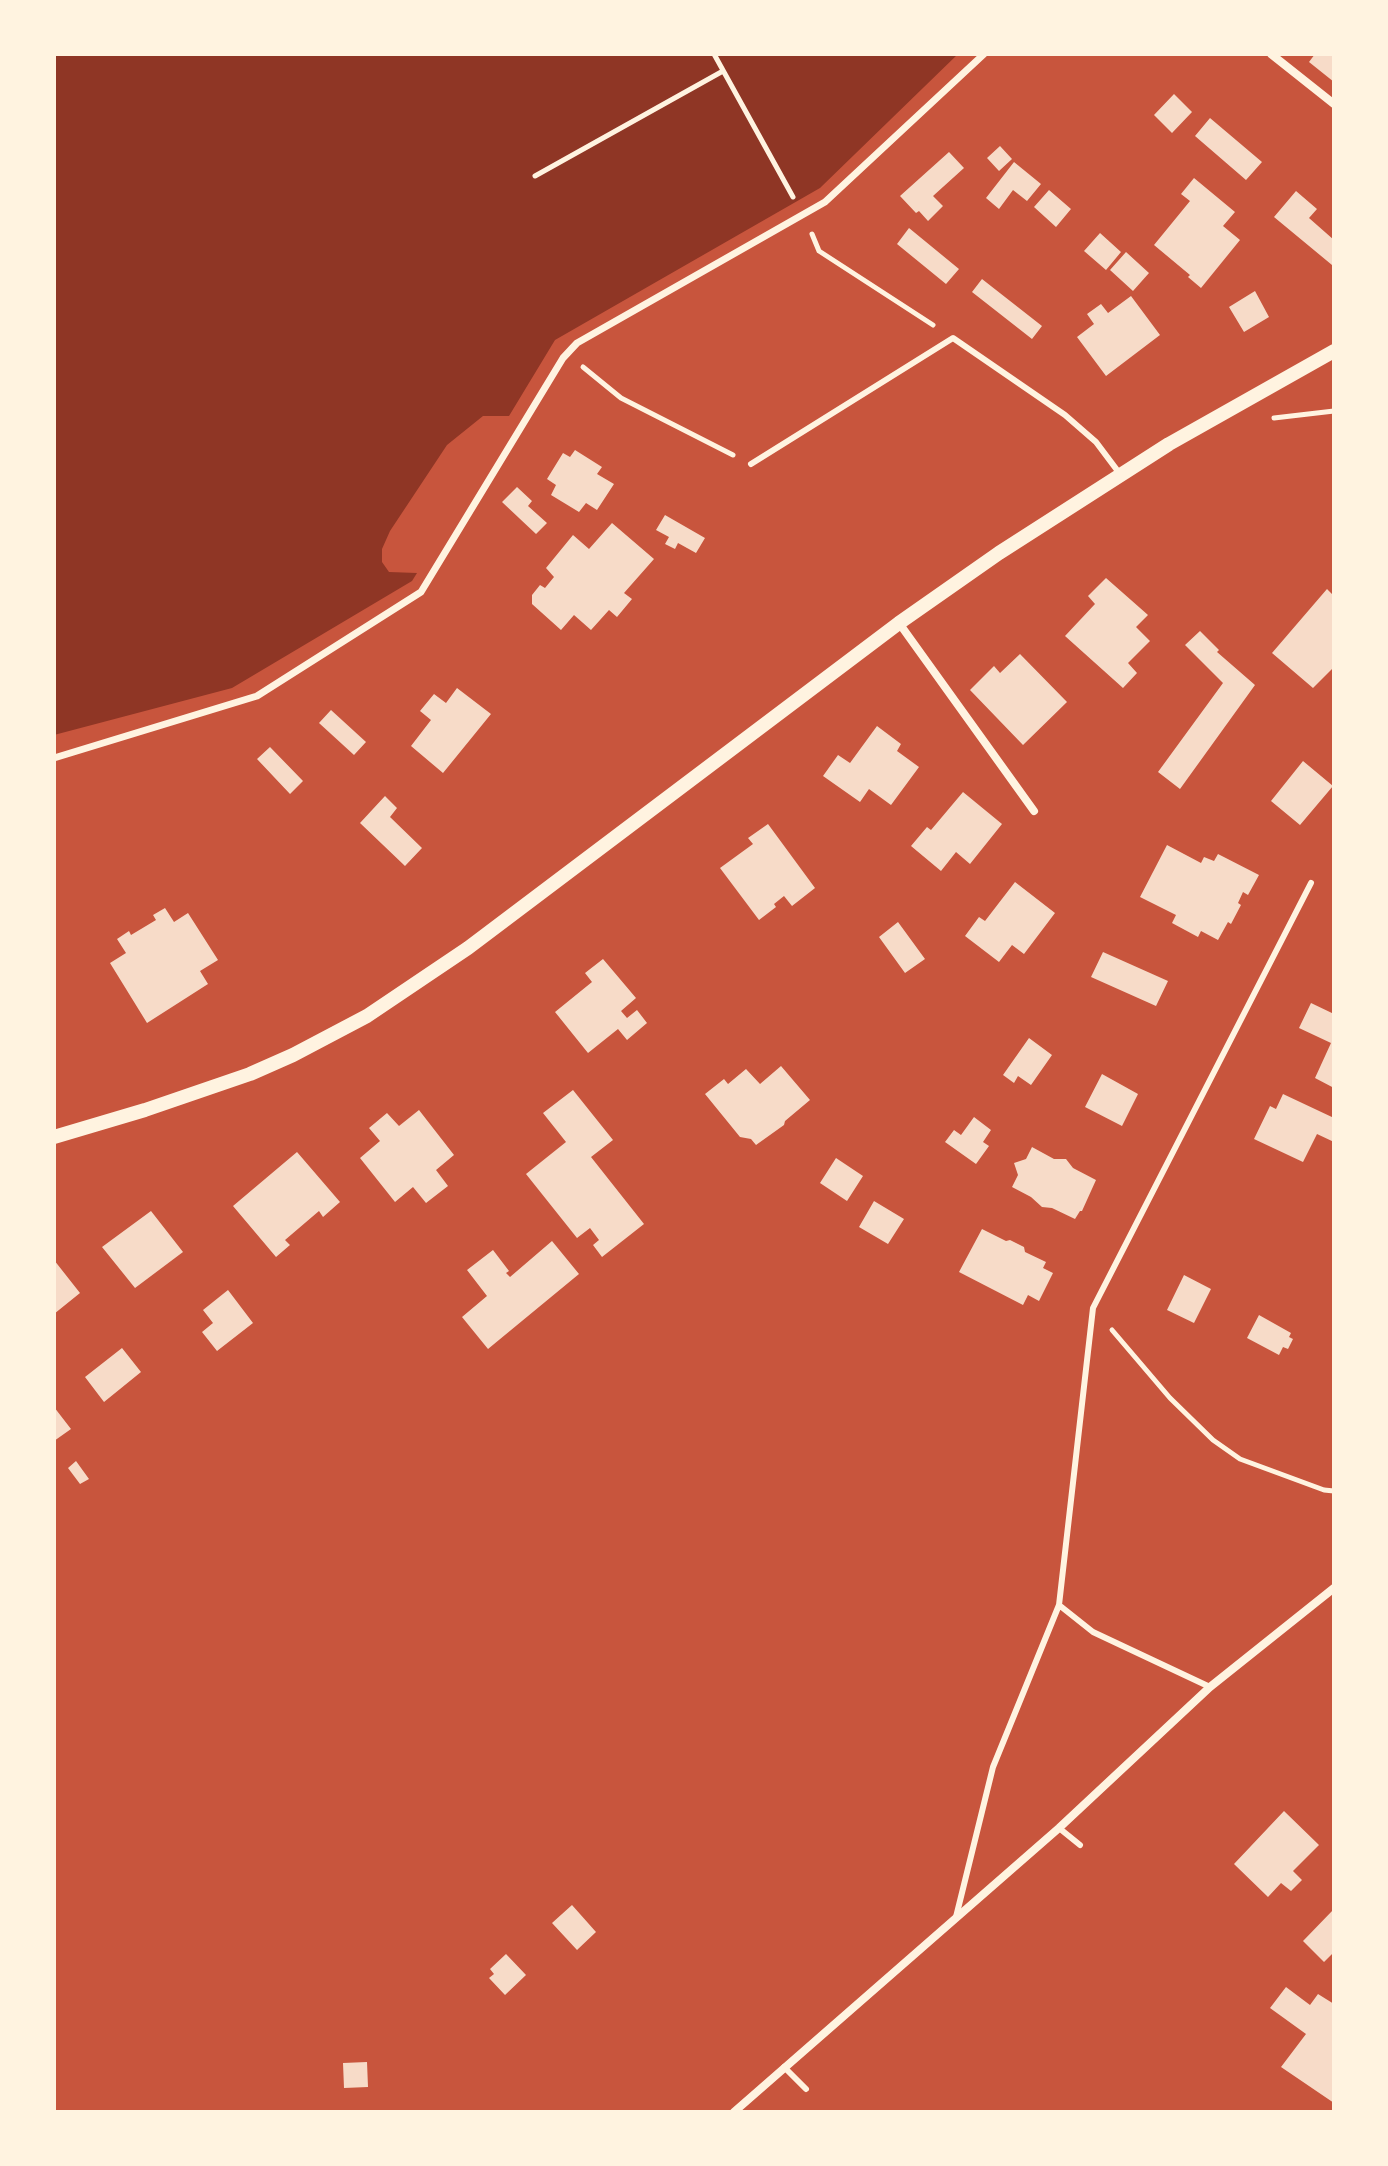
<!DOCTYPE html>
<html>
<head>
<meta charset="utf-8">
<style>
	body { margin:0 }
	#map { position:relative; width:1388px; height:2166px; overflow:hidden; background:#c8553d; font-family:Quicksand,sans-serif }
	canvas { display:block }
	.frame { position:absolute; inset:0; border:56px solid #fff3e0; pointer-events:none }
</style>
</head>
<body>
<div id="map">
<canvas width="1388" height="2166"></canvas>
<div class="frame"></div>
</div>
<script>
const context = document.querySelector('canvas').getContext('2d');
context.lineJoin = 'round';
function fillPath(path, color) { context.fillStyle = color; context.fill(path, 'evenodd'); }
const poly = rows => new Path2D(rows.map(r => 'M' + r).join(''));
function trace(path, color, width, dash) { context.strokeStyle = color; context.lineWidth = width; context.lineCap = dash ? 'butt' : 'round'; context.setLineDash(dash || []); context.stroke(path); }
const water = poly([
	[54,54,958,54,820,188,555,340,509,416,483,416,447,445,390,531,382,549,382,562,389,572,417,573,412,581,232,688,54,735]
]);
const building = poly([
	[1315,54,1332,54,1334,56,1334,82,1309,62],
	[1174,94,1192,112,1172,133,1154,115],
	[1210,118,1262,162,1246,180,1195,136],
	[1000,146,1012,159,999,171,987,158],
	[949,152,964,168,933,196,943,206,928,221,919,211,916,213,900,196],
	[1014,162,1041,184,1027,201,1013,190,999,209,986,198],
	[1194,178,1235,212,1223,226,1240,240,1201,288,1188,277,1190,275,1154,245,1190,201,1181,194],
	[1049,190,1071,209,1056,227,1034,207],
	[1296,191,1317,209,1309,218,1334,240,1334,263,1332,265,1274,217],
	[909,228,959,269,946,284,897,244],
	[1100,233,1121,252,1106,270,1084,251],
	[1126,252,1149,273,1133,291,1110,270],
	[982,279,1042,326,1032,339,972,292],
	[1255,291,1269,317,1244,332,1229,307],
	[1131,296,1160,335,1106,376,1077,337,1094,324,1087,314,1101,304,1108,313],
	[575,450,602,467,597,474,614,484,597,510,586,503,579,512,551,495,556,485,547,479,563,453,570,457],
	[517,487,532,501,528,506,547,523,536,534,502,502],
	[665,515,705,538,696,553,678,543,675,549,665,544,669,537,656,530],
	[612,523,654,559,624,593,632,599,617,617,609,610,591,630,574,615,561,630,532,604,532,595,540,585,545,588,554,577,546,568,573,535,589,549],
	[1106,578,1148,615,1136,627,1150,641,1128,663,1137,673,1123,688,1065,636,1095,604,1088,596],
	[1327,589,1334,596,1334,667,1313,688,1272,653],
	[1200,631,1219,650,1217,652,1255,685,1180,789,1158,772,1223,683,1185,645],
	[1020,654,1067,702,1023,745,970,690,994,666,1000,673],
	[457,688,491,714,443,773,411,746,431,720,420,711,434,694,446,703],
	[331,710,366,742,354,755,319,723],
	[877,726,901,744,897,751,919,767,891,805,869,789,860,802,823,776,838,755,850,763],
	[270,747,303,781,290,794,257,759],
	[1303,761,1333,786,1300,825,1271,801],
	[963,792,1002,824,970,864,956,852,941,871,911,846,927,827,931,830],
	[385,796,397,808,390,817,422,848,405,866,360,823],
	[768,824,815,888,792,906,784,896,774,904,776,907,759,920,720,868,753,844,748,838],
	[1167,845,1201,863,1204,857,1214,861,1218,854,1259,875,1248,895,1243,892,1238,903,1241,905,1231,924,1228,922,1218,940,1201,931,1198,937,1172,923,1176,915,1140,897],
	[1015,882,1055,913,1024,954,1012,945,999,962,965,936,979,917,985,921],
	[165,908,174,922,188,913,218,960,200,971,208,984,147,1023,110,963,126,953,117,939,129,931,131,935,156,920,153,915],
	[898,922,925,959,905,973,879,937],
	[1103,952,1168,981,1156,1006,1091,977],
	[603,959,636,998,621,1011,627,1018,637,1010,647,1023,627,1040,618,1029,588,1053,555,1012,592,982,585,973],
	[1311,1003,1334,1014,1334,1088,1315,1078,1331,1043,1299,1028],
	[1029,1038,1052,1055,1031,1085,1018,1076,1014,1083,1003,1075],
	[781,1066,810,1100,785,1121,784,1125,756,1145,751,1139,740,1137,705,1094,724,1079,728,1084,746,1069,760,1084],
	[1102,1074,1138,1094,1122,1126,1085,1107],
	[573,1090,613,1140,591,1157,644,1224,602,1257,593,1245,599,1240,590,1228,577,1238,526,1174,566,1142,543,1113],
	[1283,1094,1334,1118,1334,1142,1317,1134,1303,1162,1254,1139,1270,1106,1276,1109],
	[419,1110,454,1155,436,1170,448,1186,426,1203,413,1187,395,1202,360,1158,380,1141,369,1128,387,1113,399,1126],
	[974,1117,991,1130,983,1142,989,1146,976,1164,945,1142,954,1130,961,1135],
	[1032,1147,1054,1159,1066,1159,1073,1168,1096,1180,1082,1211,1080,1211,1075,1219,1052,1208,1042,1207,1031,1197,1012,1187,1018,1175,1014,1163,1026,1159],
	[297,1152,340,1202,323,1217,319,1211,285,1240,290,1245,276,1257,233,1206],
	[836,1158,863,1176,847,1201,820,1183],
	[874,1201,904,1219,888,1244,859,1227],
	[151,1211,183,1252,135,1288,102,1247],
	[982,1229,1006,1241,1010,1240,1024,1247,1025,1252,1046,1262,1043,1268,1053,1273,1039,1301,1028,1295,1023,1305,959,1272],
	[552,1241,579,1274,488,1349,462,1317,487,1296,467,1270,493,1250,509,1271,506,1273,510,1277],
	[54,1260,80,1293,54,1314],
	[1184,1275,1211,1289,1194,1323,1167,1310],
	[228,1290,253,1323,217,1351,202,1332,213,1323,203,1310],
	[1259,1315,1291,1333,1289,1337,1293,1339,1288,1349,1283,1347,1279,1355,1247,1338],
	[122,1348,141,1372,104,1402,85,1377],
	[54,1407,71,1429,54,1441],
	[76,1461,89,1479,80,1484,68,1468],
	[1284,1811,1319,1845,1293,1871,1302,1880,1291,1891,1281,1883,1268,1897,1234,1864],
	[572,1905,596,1932,577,1950,552,1923],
	[1334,1909,1334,1952,1324,1962,1303,1941],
	[506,1954,526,1975,505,1995,489,1978,494,1974,490,1969],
	[1286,1987,1310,2005,1318,1994,1334,2004,1334,2103,1281,2067,1306,2034,1270,2008],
	[367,2062,368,2087,344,2088,343,2063]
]);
const path = poly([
	[714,54,793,197],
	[535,176,723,71],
	[812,234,819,251,933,325],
	[583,367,621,398,733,455],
	[1274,418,1334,411],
	[1112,1330,1170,1398,1213,1440,1240,1459,1324,1490,1334,1491]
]);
const service = poly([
	[751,464,953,338,1065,415,1096,442,1120,474],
	[1059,1605,1093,1632,1210,1687],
	[1059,1828,1080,1845],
	[956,1917,993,1767,1059,1605,1093,1308,1311,883],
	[784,2067,806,2089]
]);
const pedestrian = poly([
	[54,758,257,696,421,592,563,358,577,343,825,202,984,54]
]);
const minor = poly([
	[1271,54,1334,104],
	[899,623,1034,811],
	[734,2112,1059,1828,1210,1687,1334,1588]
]);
const tertiary = poly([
	[54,1137,145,1110,250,1074,293,1055,367,1016,468,948,899,623,999,553,1169,444,1334,351]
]);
fillPath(water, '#8f3625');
fillPath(building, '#f7dbc8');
trace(path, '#fff3e0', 5);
trace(service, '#fff3e0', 6);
trace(pedestrian, '#fff3e0', 7);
trace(minor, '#fff3e0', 8);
trace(tertiary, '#fff3e0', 14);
</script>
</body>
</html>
